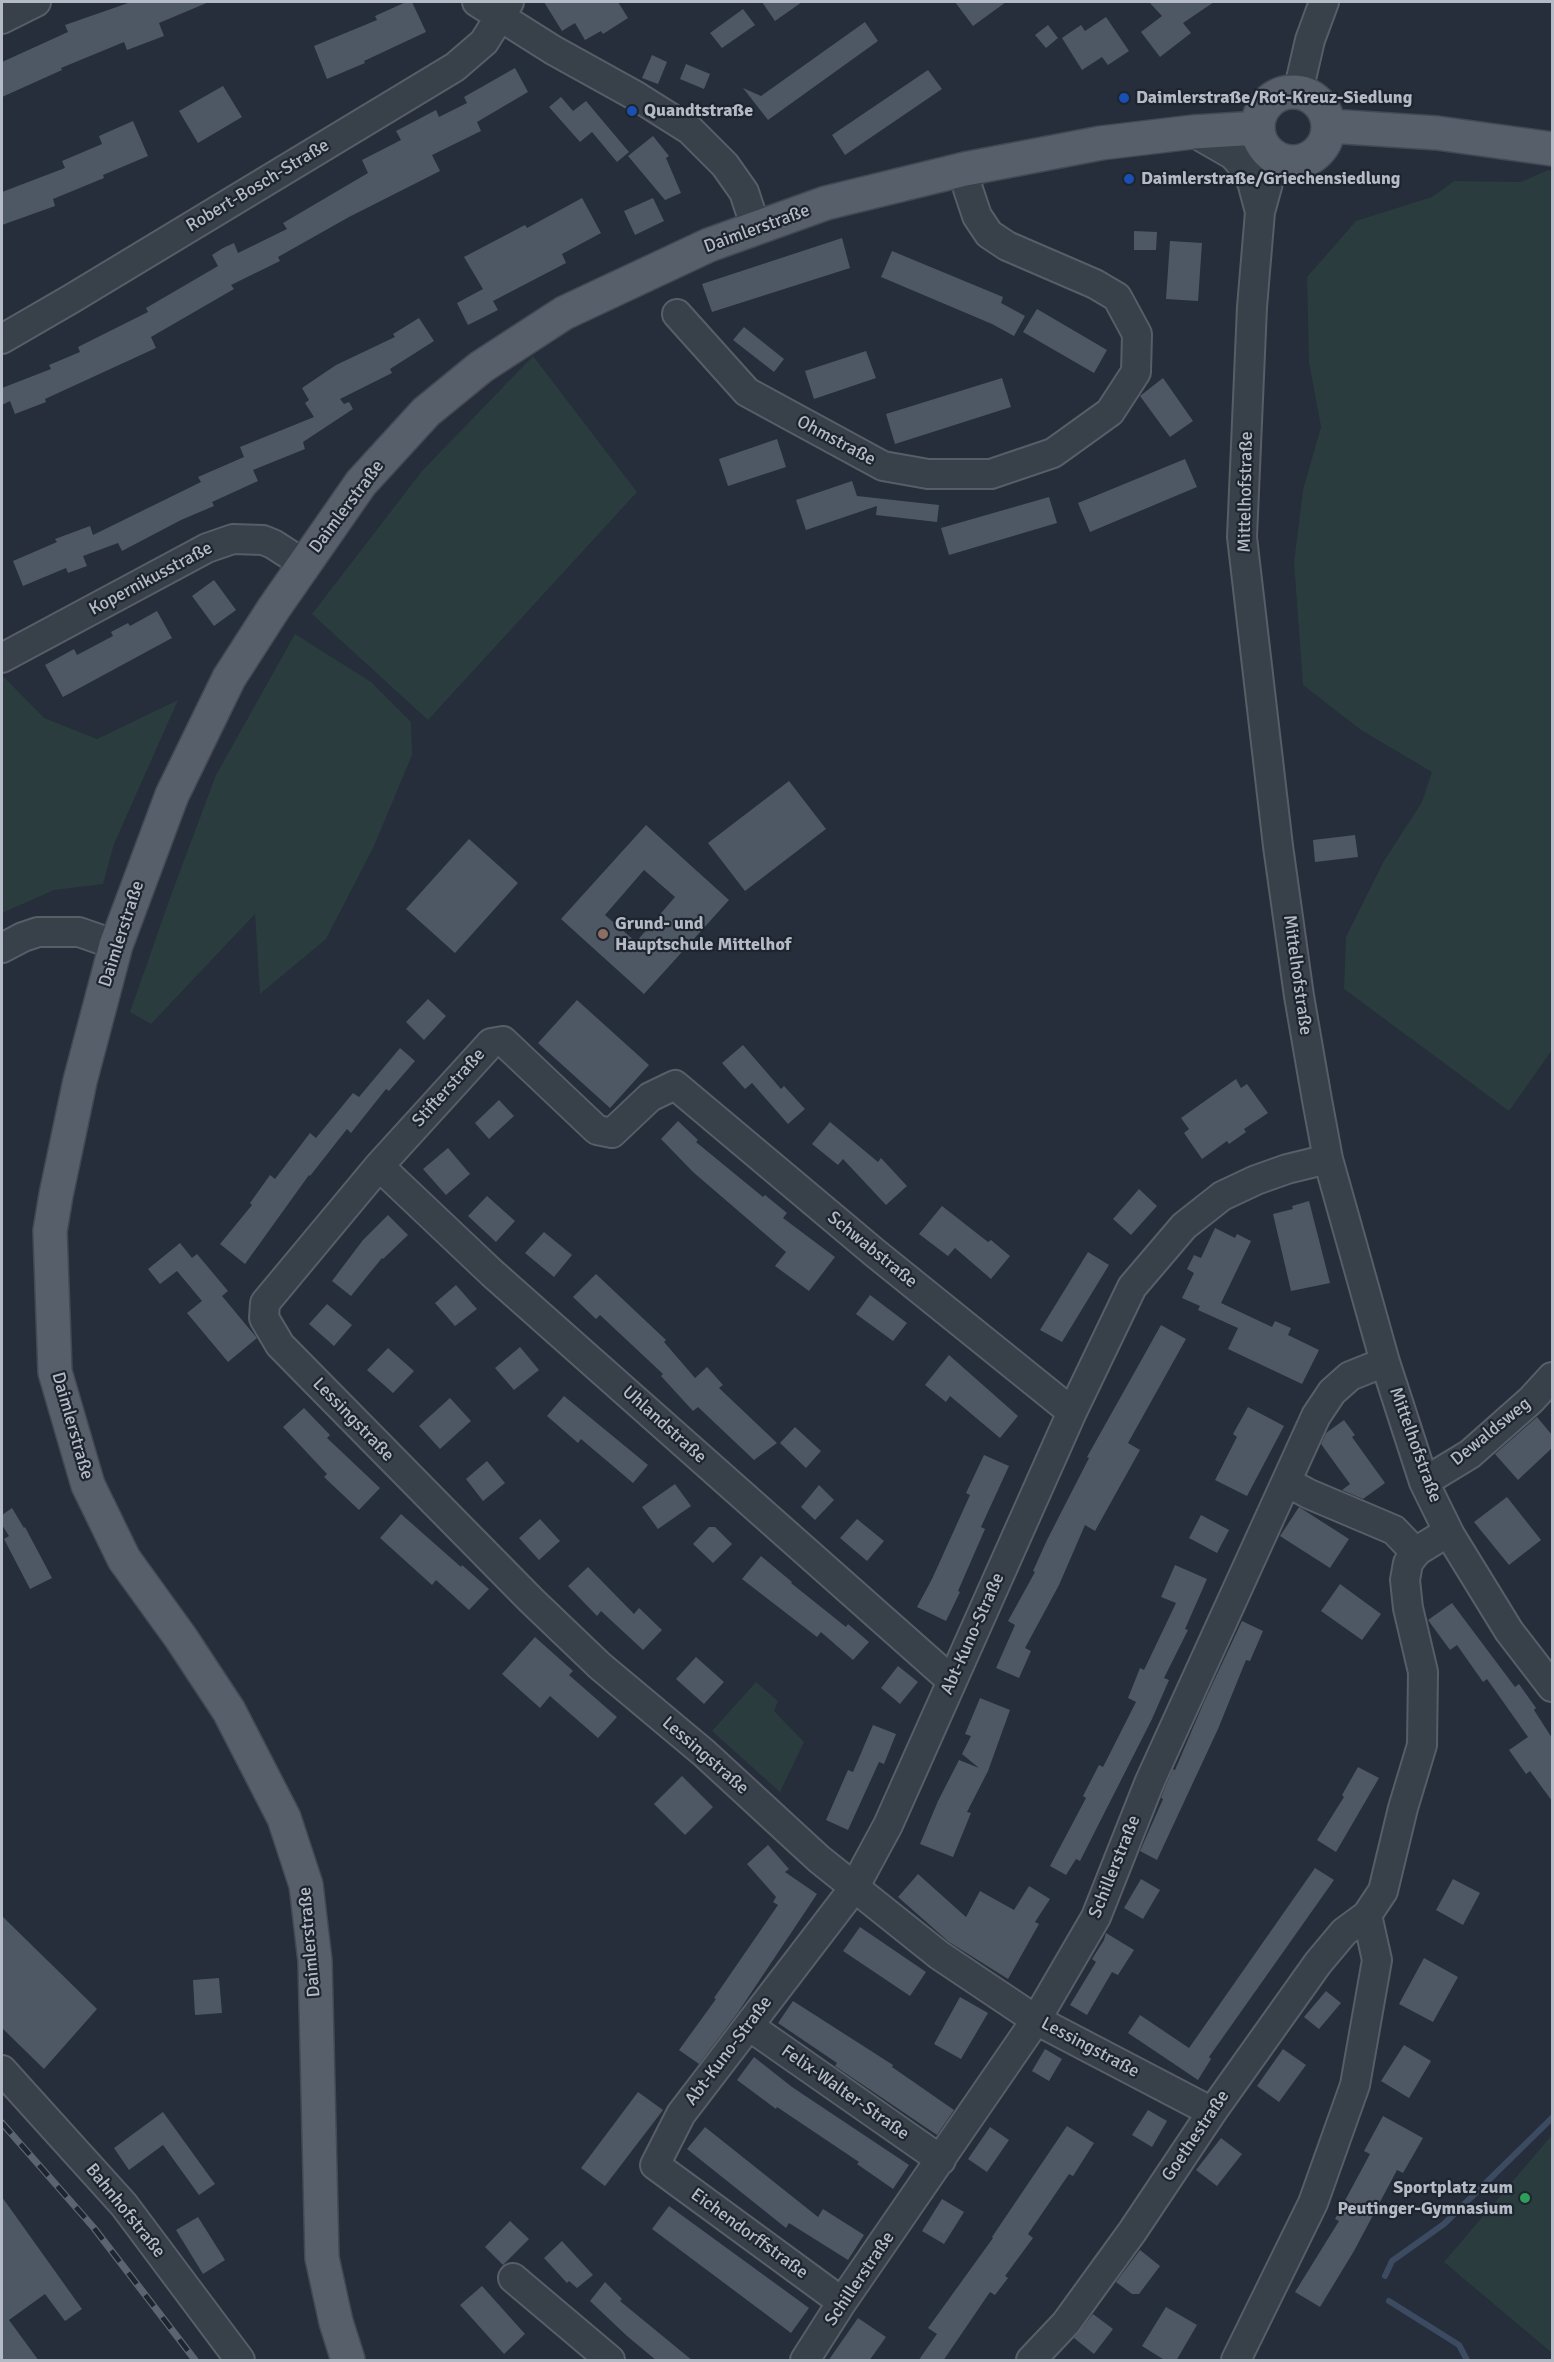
<!DOCTYPE html>
<html>
<head>
<meta charset="utf-8">
<style>
	body { margin:0 }
	#map { position:relative; width:1554px; height:2362px; overflow:hidden; background:#252e3a; font-family:Signika,sans-serif }
	canvas { display:block }
	.frame { position:absolute; inset:0; border:3px solid #b4bbc6; pointer-events:none }
</style>
</head>
<body>
<div id="map">
<canvas width="1554" height="2362"></canvas>
<div class="frame"></div>
</div>
<script>
const context = document.querySelector('canvas').getContext('2d');
context.lineJoin = 'round';
function fillPath(path, color) { context.fillStyle = color; context.fill(path, 'evenodd'); }
const poly = rows => new Path2D(rows.map(r => 'M' + r).join(''));
function trace(path, color, width, dash) { context.strokeStyle = color; context.lineWidth = width; context.lineCap = dash ? 'butt' : 'round'; context.setLineDash(dash || []); context.stroke(path); }
function drawText(font, color, halo, rows, align = 'center') {
  context.font = font + ' Signika,sans-serif'; context.lineWidth = 4.5; context.setLineDash([]); context.textBaseline = 'middle'; context.strokeStyle = halo; context.fillStyle = color; for (const [text, x, y, turn = 0] of rows) {
    context.save(); context.translate(x, y); context.rotate((+turn || 0) * Math.PI / 180); context.textAlign = isNaN(turn) ? turn : align; if (halo) context.strokeText(text, 0, 0); context.fillText(text, 0, 0); context.restore();
  }
}
const green = poly([
	[1548,170,1552,171,1552,1050,1509,1111,1344,989,1346,937,1384,861,1422,802,1432,772,1361,730,1303,685,1294,562,1303,490,1321,427,1309,362,1307,277,1356,221,1432,197,1454,181,1521,182],
	[533,356,637,492,428,720,312,614,422,471],
	[295,634,371,682,411,722,412,755,374,846,326,939,260,994,255,914,151,1024,130,1012,170,898,216,775],
	[2,675,44,718,97,739,178,700,114,844,103,884,54,890,2,913],
	[756,1682,778,1701,774,1711,804,1742,780,1792,712,1731],
	[1552,2135,1552,2353,1444,2262]
]);
const stream = poly([
	[1385,2276,1392,2261,1444,2224,1552,2118],
	[1389,2301,1459,2345,1467,2360]
]);
const building = poly([
	[131,2,209,2,159,23,164,36,127,50,124,42,61,68,62,70,2,97,2,62,68,32,65,25],
	[406,2,412,2,426,32,364,61,365,63,327,79,314,46,377,20,375,16],
	[544,2,618,2,628,18,603,34,601,31,585,40,575,23,562,31],
	[762,2,802,2,775,21],
	[955,2,1006,2,973,26],
	[1149,2,1214,2,1183,23,1191,33,1160,57,1141,32,1162,16],
	[743,9,755,25,722,48,710,33],
	[1106,17,1129,51,1108,65,1102,57,1082,70,1062,38,1081,25,1085,31],
	[865,22,878,41,768,120,743,88,761,96],
	[1048,25,1058,38,1046,48,1035,35],
	[652,55,667,62,658,84,642,78],
	[686,64,710,74,704,89,680,79],
	[515,68,528,92,477,122,481,131,432,155,440,171,349,217,278,257,280,261,231,285,234,289,151,337,156,348,45,399,46,402,15,414,10,401,2,405,2,388,51,369,49,365,80,352,78,347,148,312,146,308,218,266,212,255,223,248,234,243,238,253,287,229,283,223,368,173,362,160,401,140,396,131,436,110,439,117,467,103,464,97],
	[928,70,942,89,845,155,832,135],
	[223,86,242,117,198,143,179,111],
	[561,97,573,111,586,101,629,152,617,162,592,132,580,142,549,107],
	[133,121,148,156,103,175,104,178,53,199,55,206,2,225,2,192,65,168,62,161,102,144,99,136],
	[653,136,669,156,666,158,681,193,665,200,628,156],
	[582,198,601,233,562,254,566,263,493,301,498,310,468,325,457,303,483,289,464,257,525,225,527,228],
	[653,198,664,221,635,235,624,211],
	[1134,231,1157,232,1156,250,1134,250],
	[842,238,850,268,712,312,702,284],
	[1170,241,1202,243,1198,301,1166,299],
	[892,251,1003,297,1001,303,1025,316,1014,336,992,324,881,277],
	[1037,309,1107,350,1094,373,1023,332],
	[419,318,434,341,390,369,392,373,340,399,344,404,349,402,353,409,303,442,305,449,253,470,258,481,212,502,214,506,181,520,122,551,118,543,83,556,87,566,68,573,66,568,23,586,13,561,57,542,55,539,90,526,93,535,201,482,198,477,244,457,240,447,314,417,305,403,309,400,302,388,336,365,395,337,393,334],
	[744,327,784,359,774,372,733,340],
	[866,351,876,378,814,399,805,371],
	[1002,378,1011,407,895,444,886,414],
	[1163,378,1193,421,1170,437,1140,396],
	[777,439,786,467,728,486,719,459],
	[1185,459,1197,487,1090,532,1078,503],
	[852,481,857,496,939,505,937,522,876,515,877,506,806,530,796,500],
	[1049,497,1057,523,949,555,941,528],
	[214,580,236,610,214,626,192,596],
	[157,611,172,638,63,697,45,665,74,649,77,655,113,636,111,632,128,623,130,626],
	[789,781,826,829,745,891,708,843],
	[646,825,729,900,644,994,561,919],
	[644,870,675,897,636,942,605,915],
	[1355,835,1358,857,1315,862,1313,840],
	[469,839,518,883,455,953,406,909],
	[428,999,446,1016,424,1040,406,1022],
	[577,1000,649,1065,610,1108,538,1043],
	[743,1045,781,1089,784,1086,805,1109,788,1124,752,1083,745,1089,722,1063],
	[400,1048,415,1061,389,1091,386,1089,351,1133,347,1129,310,1176,309,1175,245,1264,220,1244,252,1205,250,1203,270,1175,275,1179,310,1133,316,1138,353,1093,359,1097],
	[1236,1079,1241,1088,1247,1084,1268,1113,1244,1129,1246,1132,1229,1144,1227,1141,1202,1159,1184,1133,1189,1129,1181,1118],
	[499,1100,514,1116,489,1139,475,1123],
	[678,1121,698,1140,696,1142,763,1197,765,1195,787,1213,783,1218,835,1257,809,1291,775,1266,786,1252,693,1172,661,1139],
	[830,1122,878,1162,881,1158,907,1186,886,1205,843,1159,838,1165,812,1144],
	[448,1148,470,1174,446,1195,423,1169],
	[1139,1189,1157,1206,1131,1235,1113,1219],
	[487,1196,515,1221,496,1242,468,1216],
	[1309,1201,1330,1283,1291,1291,1273,1214,1293,1209,1292,1206],
	[942,1206,988,1242,991,1240,1010,1256,991,1279,955,1248,948,1256,919,1234],
	[388,1215,408,1235,383,1259,382,1258,351,1296,332,1281,363,1240],
	[1215,1228,1235,1238,1237,1234,1251,1241,1221,1303,1272,1327,1275,1321,1291,1328,1288,1335,1319,1350,1302,1384,1228,1349,1238,1328,1198,1310,1200,1306,1182,1298,1194,1273,1187,1269,1194,1255,1201,1258],
	[544,1232,572,1255,554,1277,525,1253],
	[180,1243,192,1258,197,1254,228,1291,222,1296,257,1338,228,1362,187,1313,202,1301,177,1271,160,1284,148,1269],
	[1088,1252,1109,1265,1062,1342,1040,1330],
	[596,1274,666,1340,664,1342,695,1378,707,1367,723,1385,719,1388,777,1443,754,1460,698,1407,693,1411,661,1376,663,1374,600,1315,596,1319,573,1297],
	[456,1285,477,1309,455,1326,435,1303],
	[870,1295,907,1323,893,1341,856,1314],
	[327,1304,352,1325,334,1346,309,1324],
	[1161,1325,1186,1339,1128,1443,1140,1450,1095,1531,1085,1525,1059,1585,1025,1648,1031,1651,1019,1678,996,1668,1015,1625,1008,1621,1035,1572,1033,1571,1047,1540,1089,1458,1087,1457],
	[520,1347,539,1370,514,1390,495,1368],
	[388,1348,414,1371,393,1393,367,1370],
	[949,1355,1018,1416,1000,1438,950,1396,946,1402,925,1385],
	[564,1396,648,1465,633,1483,581,1439,578,1443,547,1416],
	[450,1398,471,1421,440,1449,419,1426],
	[1248,1407,1284,1426,1247,1496,1215,1480,1237,1437,1233,1434],
	[304,1408,330,1435,327,1438,380,1488,359,1510,324,1477,327,1474,283,1427],
	[1537,1417,1552,1435,1552,1448,1518,1480,1495,1454],
	[1344,1420,1355,1435,1352,1437,1385,1483,1363,1499,1342,1490,1350,1484,1321,1444,1326,1433],
	[795,1427,821,1451,806,1468,780,1443],
	[984,1455,1009,1466,981,1527,985,1529,958,1591,960,1592,946,1621,917,1607,932,1579,970,1495,966,1493],
	[487,1461,505,1483,483,1501,466,1479],
	[675,1484,691,1506,658,1529,642,1507],
	[819,1485,834,1500,815,1520,801,1507],
	[1507,1497,1541,1540,1509,1565,1474,1522],
	[1299,1507,1349,1539,1330,1568,1280,1536],
	[12,1508,24,1528,25,1527,52,1578,30,1589,4,1539,9,1536,2,1525,2,1515],
	[401,1514,461,1567,462,1565,489,1589,469,1610,436,1580,432,1585,380,1538],
	[1201,1515,1229,1530,1217,1553,1189,1538],
	[540,1519,560,1541,539,1560,519,1538],
	[857,1519,884,1541,867,1561,840,1538],
	[709,1527,715,1527,732,1544,713,1563,693,1544],
	[761,1556,792,1582,791,1583,846,1627,848,1624,869,1642,853,1660,821,1632,817,1637,742,1579],
	[1175,1565,1207,1579,1185,1629,1188,1630,1164,1678,1169,1680,1152,1719,1080,1861,1076,1859,1066,1875,1050,1866,1086,1798,1083,1796,1099,1765,1103,1767,1136,1702,1128,1698,1140,1668,1144,1670,1176,1603,1161,1597],
	[588,1567,634,1614,639,1608,662,1630,643,1650,601,1611,597,1616,568,1586],
	[1340,1584,1381,1614,1362,1640,1321,1611],
	[1452,1603,1515,1687,1519,1684,1536,1708,1534,1710,1552,1738,1552,1801,1530,1771,1526,1774,1509,1750,1528,1737,1487,1679,1483,1682,1457,1645,1450,1650,1428,1620],
	[1242,1621,1263,1631,1250,1661,1246,1660,1218,1729,1157,1860,1140,1851,1163,1799,1161,1798,1165,1787,1173,1769,1175,1770,1204,1702],
	[535,1637,573,1671,569,1675,617,1717,598,1738,550,1696,540,1708,502,1674],
	[696,1657,724,1682,704,1704,676,1679],
	[898,1666,918,1682,900,1704,881,1688],
	[980,1698,1010,1710,988,1771,967,1812,971,1813,953,1857,920,1844,938,1801,959,1760,979,1768,962,1754,971,1736,965,1734],
	[873,1725,896,1734,884,1764,879,1762,848,1830,826,1820,848,1770,853,1772],
	[1358,1767,1379,1778,1336,1852,1317,1840,1344,1797,1342,1795],
	[682,1776,713,1807,685,1835,654,1804],
	[768,1845,789,1869,785,1872,817,1894,739,2011,699,2064,679,2050,716,1999,714,1998,778,1905,773,1902,776,1897,747,1864],
	[1315,1868,1334,1880,1209,2057,1211,2059,1198,2080,1128,2033,1140,2015,1189,2048],
	[918,1874,966,1917,980,1891,1014,1910,1029,1886,1050,1899,1035,1922,1039,1924,1008,1979,949,1942,898,1897],
	[1141,1879,1160,1890,1143,1919,1124,1908],
	[1453,1879,1480,1893,1463,1925,1436,1910],
	[2,1916,97,2009,44,2069,2,2028],
	[860,1927,926,1972,910,1996,843,1951],
	[1106,1933,1134,1950,1118,1975,1112,1972,1087,2015,1070,2005,1096,1962,1092,1959,1104,1940],
	[1424,1958,1458,1977,1433,2022,1399,2004],
	[219,1978,222,2013,195,2015,193,1980],
	[1326,1991,1341,2003,1319,2029,1304,2017],
	[960,1997,988,2013,961,2059,934,2044],
	[793,2001,893,2065,892,2067,954,2110,937,2135,835,2066,837,2063,778,2023],
	[1404,2045,1431,2061,1409,2098,1381,2081],
	[1045,2049,1062,2059,1049,2081,1032,2071],
	[1283,2049,1306,2065,1279,2102,1257,2086],
	[754,2057,792,2087,909,2165,893,2189,857,2164,859,2162,777,2107,776,2109,737,2080],
	[638,2092,663,2110,605,2186,581,2168],
	[1148,2110,1167,2121,1152,2147,1132,2135],
	[163,2112,215,2184,199,2195,163,2145,129,2170,114,2148],
	[1383,2116,1423,2138,1403,2173,1397,2170,1354,2251,1320,2307,1295,2292,1339,2221,1335,2219,1370,2154,1364,2151],
	[1067,2126,1094,2143,1073,2176,1069,2174,1028,2234,1033,2238,1005,2276,1008,2278,995,2295,990,2292,943,2361,918,2361,937,2334,928,2328,993,2238,992,2237],
	[705,2127,818,2217,823,2209,864,2235,848,2260,789,2223,786,2228,687,2149],
	[990,2127,1009,2140,987,2172,968,2159],
	[1221,2138,1242,2154,1217,2186,1196,2170],
	[2,2197,82,2309,65,2321,45,2294,9,2320,39,2361,2,2361],
	[942,2199,964,2212,944,2244,922,2231],
	[669,2206,809,2308,791,2333,652,2229],
	[198,2217,225,2260,203,2274,176,2230],
	[510,2221,529,2239,503,2265,485,2247],
	[562,2241,593,2275,577,2288,569,2281,567,2283,544,2258],
	[1140,2250,1160,2266,1139,2294,1132,2294,1116,2282],
	[605,2282,622,2299,620,2301,693,2361,657,2361,627,2336,590,2301],
	[482,2286,525,2334,504,2354,460,2305],
	[1166,2307,1197,2325,1176,2361,1166,2361,1142,2346],
	[1093,2314,1113,2329,1094,2354,1074,2338],
	[858,2318,886,2337,869,2361,828,2361]
]);
const minor = poly([
	[477,2,553,50,636,96,690,130,725,165,744,192,756,228],
	[2,19,36,2],
	[1298,92,1310,40,1324,2],
	[1193,132,1233,155,1243,166,1252,182,1260,212],
	[1277,159,1271,172,1260,212,1252,307,1242,537,1278,846,1299,996,1317,1100,1328,1159,1385,1362,1424,1482,1450,1535,1509,1631,1552,1687],
	[677,314,747,392,883,466,928,474,991,474,1053,453,1110,412,1136,372,1137,334,1117,297,1095,284,1007,246,989,234,977,216,968,189,965,169],
	[2,339,71,299,455,67,484,42,509,2],
	[2,658,207,548,233,539,263,540,273,544,304,564],
	[2,948,23,937,38,932,79,932,116,945],
	[379,1166,492,1273,952,1681],
	[1072,1412,875,1253,675,1085,650,1097,612,1133,597,1130,503,1041,491,1043,379,1166,265,1303,264,1318,280,1345,531,1600,600,1666,704,1753,819,1859,939,1955,1036,2020,1212,2112],
	[1287,1482,1309,1494,1394,1530,1416,1553],
	[1424,1482,1470,1454,1531,1400,1552,1377],
	[749,2026,941,2160],
	[2,2070,124,2205,240,2360],
	[513,2278,610,2360],
	[842,2302,655,2165,681,2114,854,1888,888,1825,1072,1412,1132,1287,1184,1226,1222,1196,1256,1180,1287,1169,1328,1159],
	[805,2360,842,2302,1036,2020,1096,1917,1150,1781,1316,1416,1332,1392,1350,1376,1385,1362],
	[1031,2360,1066,2323,1132,2232,1212,2112,1318,1963,1344,1932,1367,1915],
	[1236,2360,1313,2203,1355,2085,1377,1960,1367,1915,1383,1891,1403,1808,1422,1745,1423,1672,1408,1608,1405,1580,1408,1563,1417,1551,1448,1532]
]);
const major = poly([
	'1258 127a35 35 0 1 1 70 0a35 35 0 1 1-70 0Z',
	[1329,126,1437,133,1552,149],
	[348,2360,336,2322,322,2258,315,1961,306,1885,284,1818,229,1711,181,1638,124,1559,88,1485,55,1372,50,1231,56,1195,80,1081,116,945,172,795,229,678,274,608,361,483,426,412,481,367,564,313,709,245,826,203,965,169,1101,143,1193,132,1258,128]
]);
const rail = poly([
	[2,2123,94,2228,195,2360]
]);
const markers = [
	[1124,98,6,"#1a4fb4"],
	[632,111,6,"#1a4fb4"],
	[1129,179,6,"#1a4fb4"],
	[603,934,6,"#8d6e63"],
	[1525,2198,6,"#2e9e5b"]
];
const poiNames = [
	["Daimlerstraße/Rot-Kreuz-Siedlung",1136,98],
	["Quandtstraße",644,111],
	["Daimlerstraße/Griechensiedlung",1141,179],
	["Grund- und",615,924],
	["Hauptschule Mittelhof",615,945],
	["Sportplatz zum",1513,2188,"right"],
	["Peutinger-Gymnasium",1513,2209,"right"]
];
const streetNames = [
	["Robert-Bosch-Straße",258,186,-31],
	["Daimlerstraße",757,229,-20],
	["Ohmstraße",836,441,28],
	["Mittelhofstraße",1246,492,-89],
	["Daimlerstraße",347,507,-53],
	["Kopernikusstraße",151,579,-28],
	["Daimlerstraße",122,934,-72],
	["Mittelhofstraße",1297,975,82],
	["Stifterstraße",449,1088,-48],
	["Schwabstraße",872,1250,39],
	["Lessingstraße",353,1420,46],
	["Uhlandstraße",664,1425,42],
	["Daimlerstraße",72,1426,74],
	["Dewaldsweg",1491,1432,-39],
	["Mittelhofstraße",1415,1445,70],
	["Abt-Kuno-Straße",973,1634,-66],
	["Lessingstraße",705,1756,41],
	["Schillerstraße",1115,1867,-68],
	["Daimlerstraße",310,1942,-95],
	["Lessingstraße",1090,2048,28],
	["Abt-Kuno-Straße",729,2051,-53],
	["Felix-Walter-Straße",845,2093,35],
	["Goethestraße",1196,2136,-56],
	["Bahnhofstraße",125,2211,51],
	["Eichendorffstraße",749,2234,36],
	["Schillerstraße",860,2279,-56]
];
fillPath(green, '#2a3c3d');
trace(stream, '#3c4b61', 6);
fillPath(building, '#4e5865');
trace(minor, '#575e68', 32);
trace(major, '#424953', 36);
trace(minor, '#38404a', 28);
trace(major, '#575f6a', 33);
trace(rail, '#5b6471', 7);
trace(rail, '#1e252f', 4.5, [14]);
for (const [x, y, r, color] of markers) { const dot = new Path2D(); dot.arc(x, y, r, 0, 2 * Math.PI); context.fillStyle = color; context.fill(dot); trace(dot, '#1e252f', 2); }
drawText('bold 18px', '#b4bbc6', '#1e252f', poiNames, 'left');
drawText('18px', '#b4bbc6', '#1e252f', streetNames);
</script>
</body>
</html>
